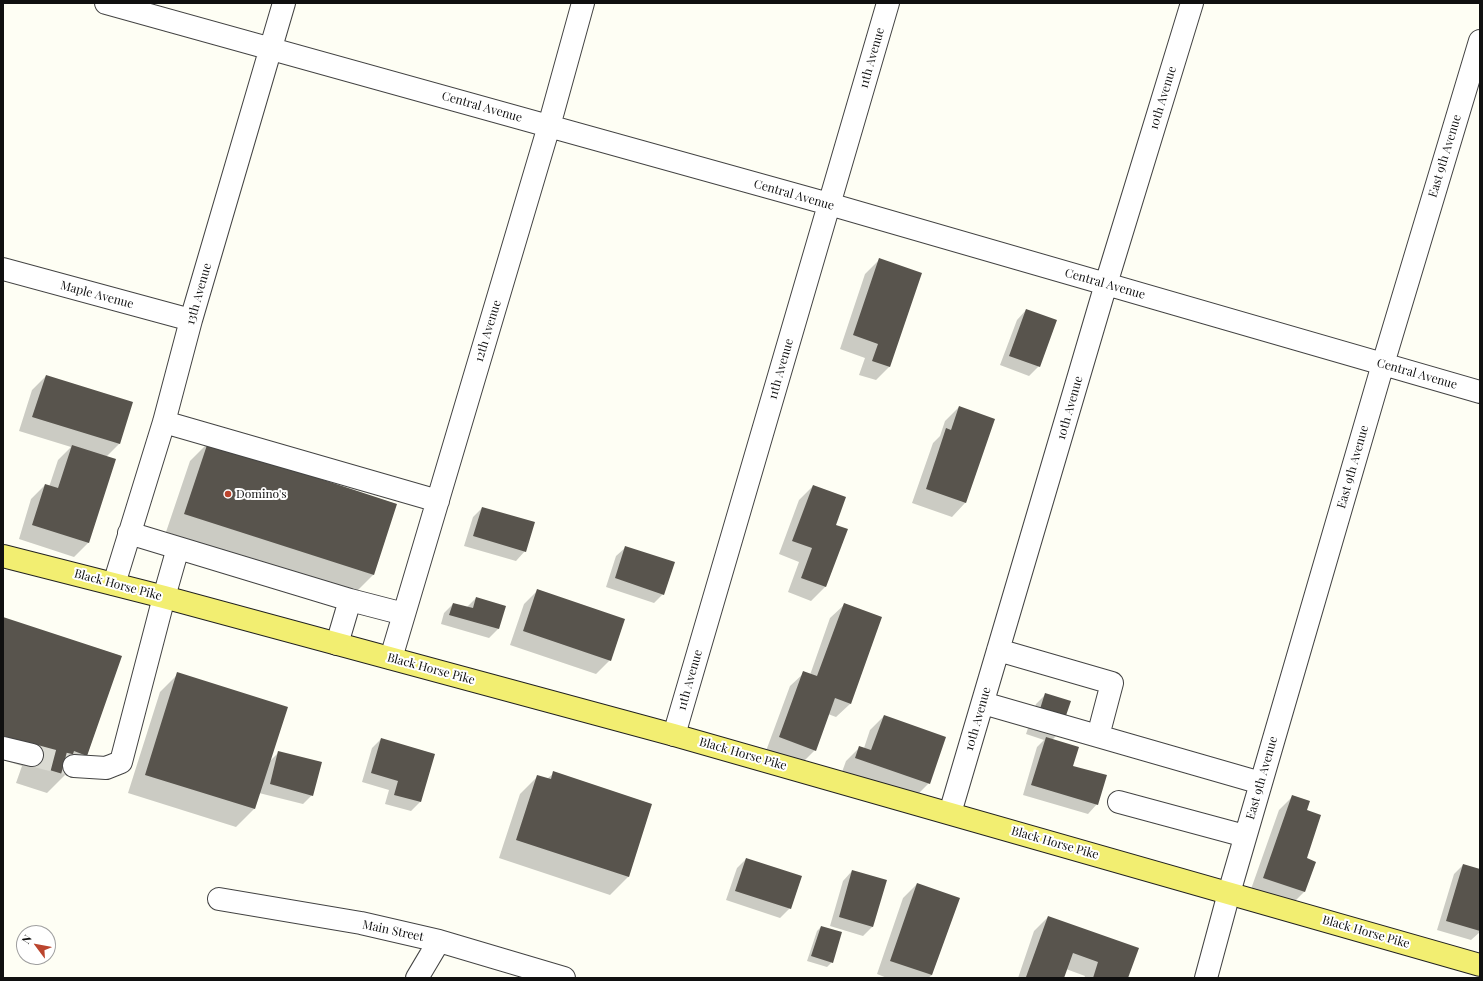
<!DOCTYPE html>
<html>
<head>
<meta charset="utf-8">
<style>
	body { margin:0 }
	#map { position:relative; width:1483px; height:981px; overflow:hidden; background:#fefef4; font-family:"Playfair Display",serif }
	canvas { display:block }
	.frame { position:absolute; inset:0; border:4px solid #101010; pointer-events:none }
	.north { position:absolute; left:16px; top:925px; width:40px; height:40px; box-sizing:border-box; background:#fff; border:1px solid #9f9f9f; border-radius:50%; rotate:302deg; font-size:11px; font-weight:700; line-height:16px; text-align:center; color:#101010 }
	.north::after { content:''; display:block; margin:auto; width:14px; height:18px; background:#bb452e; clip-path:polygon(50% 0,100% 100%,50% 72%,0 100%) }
</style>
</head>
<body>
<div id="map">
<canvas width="1483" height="981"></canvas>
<div class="frame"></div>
<div class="north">N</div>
</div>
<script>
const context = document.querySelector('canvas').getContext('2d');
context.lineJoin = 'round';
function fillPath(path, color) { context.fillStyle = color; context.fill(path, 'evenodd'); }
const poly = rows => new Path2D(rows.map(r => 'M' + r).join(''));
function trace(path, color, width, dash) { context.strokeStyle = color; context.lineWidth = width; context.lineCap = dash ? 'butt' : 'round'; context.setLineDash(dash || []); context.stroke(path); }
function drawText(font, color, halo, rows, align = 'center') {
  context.font = font + ' "Playfair Display",serif'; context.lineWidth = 4; context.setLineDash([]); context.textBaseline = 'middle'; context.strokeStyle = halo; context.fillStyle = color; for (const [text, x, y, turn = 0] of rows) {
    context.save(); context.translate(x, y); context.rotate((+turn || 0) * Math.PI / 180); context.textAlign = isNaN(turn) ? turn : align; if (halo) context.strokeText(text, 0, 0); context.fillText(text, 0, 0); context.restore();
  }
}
const shadow = poly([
	[879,260,890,366,876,380,859,375,865,358,840,349,865,274],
	[1026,310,1039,366,1029,376,1000,365,1017,320],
	[46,376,132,403,119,444,106,457,115,460,88,543,74,557,19,539,31,499,45,485,49,487,58,460,71,447,19,431,32,390],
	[959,407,965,503,952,517,912,503,933,443,940,436,945,421],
	[208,443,396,504,373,575,355,593,166,532,190,461],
	[813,486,835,525,825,587,811,601,788,592,799,562,779,554,799,500],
	[482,508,525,551,516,561,464,546,473,517],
	[626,547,663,594,654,603,606,587,616,556],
	[538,590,610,660,596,674,510,645,524,604],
	[476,598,504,606,498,629,489,638,441,624,444,613,453,604,466,608],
	[844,605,850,704,836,717,828,714,815,750,801,764,766,751,790,686,804,673,810,675,830,618],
	[3,618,121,656,87,755,68,773,66,772,65,775,47,793,16,783,22,766,3,760],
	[178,674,270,761,279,752,312,795,303,804,259,793,254,809,236,827,128,793,160,692],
	[1046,694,1059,733,1052,740,1072,766,1097,804,1088,814,1023,795,1037,747,1044,740,1026,734,1036,704],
	[884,716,929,783,915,797,842,772,846,761,860,747,864,748,870,730],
	[381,739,434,754,420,802,411,811,385,804,389,790,362,782,372,748],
	[554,773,651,804,628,877,610,895,499,858,520,794,538,776,547,779],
	[1293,796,1306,811,1305,859,1304,892,1291,905,1250,892,1279,810],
	[746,859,790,908,780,918,726,900,737,868],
	[1463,865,1480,870,1480,932,1471,940,1437,930,1454,874],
	[852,871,873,926,863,936,830,926,843,881],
	[917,884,932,975,928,978,887,978,877,974,903,898],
	[1048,917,1127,978,1084,978,1085,976,1066,969,1063,978,1018,978,1034,931],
	[821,927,832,962,827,967,807,961,817,931]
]);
const building = poly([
	[879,258,922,273,890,367,872,361,878,344,853,335],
	[1026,309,1057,320,1040,367,1009,356],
	[46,375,133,402,120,444,32,417],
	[959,406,995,419,966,503,926,489,946,428,951,430],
	[208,442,397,504,374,575,184,514],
	[72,445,116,459,89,543,32,525,45,484,58,488],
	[813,485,846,497,836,525,848,529,826,587,801,578,812,548,792,541],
	[482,507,535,522,526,552,473,536],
	[625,546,675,562,664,595,615,578],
	[537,589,625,619,611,661,523,631],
	[476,597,506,606,499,629,449,615,453,603,473,608],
	[844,603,882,617,851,704,835,698,816,751,779,737,803,671,817,676],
	[3,617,122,656,87,756,74,751,66,775,33,765,39,748,3,736],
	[177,672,288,707,255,809,145,775],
	[1045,693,1071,701,1060,733,1035,725],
	[884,715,946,737,930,784,855,758,859,746,871,750],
	[1046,737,1079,747,1073,766,1107,775,1098,805,1031,785],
	[381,738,435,754,421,802,394,795,398,781,371,773],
	[278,751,322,762,313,796,270,784],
	[553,771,652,804,629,877,516,840,537,775,551,779],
	[1292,795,1310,801,1307,810,1321,815,1307,858,1316,862,1305,892,1263,878],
	[746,858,802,876,791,909,735,891],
	[1463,864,1480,869,1480,931,1446,921],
	[852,870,887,880,873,927,839,917],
	[917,883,960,898,932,975,890,961],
	[1048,916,1139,948,1128,978,1093,978,1098,962,1073,953,1064,978,1026,977],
	[821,926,842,932,833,963,811,956]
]);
const minorTunnel = poly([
	[32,755,74,766]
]);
const minor = poly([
	[106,3,829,204,1480,392],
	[3,269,191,320],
	[164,422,438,501],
	[129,533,350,600,404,614],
	[114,584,164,422,191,320,284,3],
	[337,644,350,600],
	[998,650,1112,683,1098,736],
	[391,658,549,126,583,3],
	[983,703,1261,783],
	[674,735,888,3],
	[3,748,32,755],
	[74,766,106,768,121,762,164,597,178,548],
	[1119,802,1245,836],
	[950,813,1106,284,1192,3],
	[219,899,361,923,439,941,564,978],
	[417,978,439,941],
	[1206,978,1229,893,1383,364,1480,41]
]);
const major = poly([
	[3,556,164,597,674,735,1480,965]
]);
const markers = [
	[228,494,4,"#bb452e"]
];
const streetNames = [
	["11th Avenue",872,58,-74],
	["10th Avenue",1163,98,-73],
	["Central Avenue",482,107,16],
	["East 9th Avenue",1445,156,-73],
	["Central Avenue",794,195,16],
	["Central Avenue",1105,284,16],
	["13th Avenue",199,294,-74],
	["Maple Avenue",97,295,15],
	["12th Avenue",488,331,-73],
	["11th Avenue",781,369,-74],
	["Central Avenue",1417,374,16],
	["10th Avenue",1070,408,-74],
	["East 9th Avenue",1353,467,-74],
	["Black Horse Pike",118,585,15],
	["Black Horse Pike",431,669,15],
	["11th Avenue",690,680,-74],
	["10th Avenue",978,719,-74],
	["Black Horse Pike",743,754,16],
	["East 9th Avenue",1262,778,-74],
	["Black Horse Pike",1055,843,16],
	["Main Street",393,931,12],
	["Black Horse Pike",1366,932,16]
];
const poiNames = [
	["Domino's",236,494]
];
fillPath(shadow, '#0003');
fillPath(building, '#58544d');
trace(minorTunnel, '#dadad2', 22, [22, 11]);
trace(minor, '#434343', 24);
trace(major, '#212121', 24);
trace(minor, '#fff', 22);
trace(major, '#f2ee71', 22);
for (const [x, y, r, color] of markers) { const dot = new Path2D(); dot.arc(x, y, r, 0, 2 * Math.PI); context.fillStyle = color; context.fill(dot); trace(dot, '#fff', 1.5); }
drawText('12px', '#101010', '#fff', streetNames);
drawText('12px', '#101010', '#fff', poiNames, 'left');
</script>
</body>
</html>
